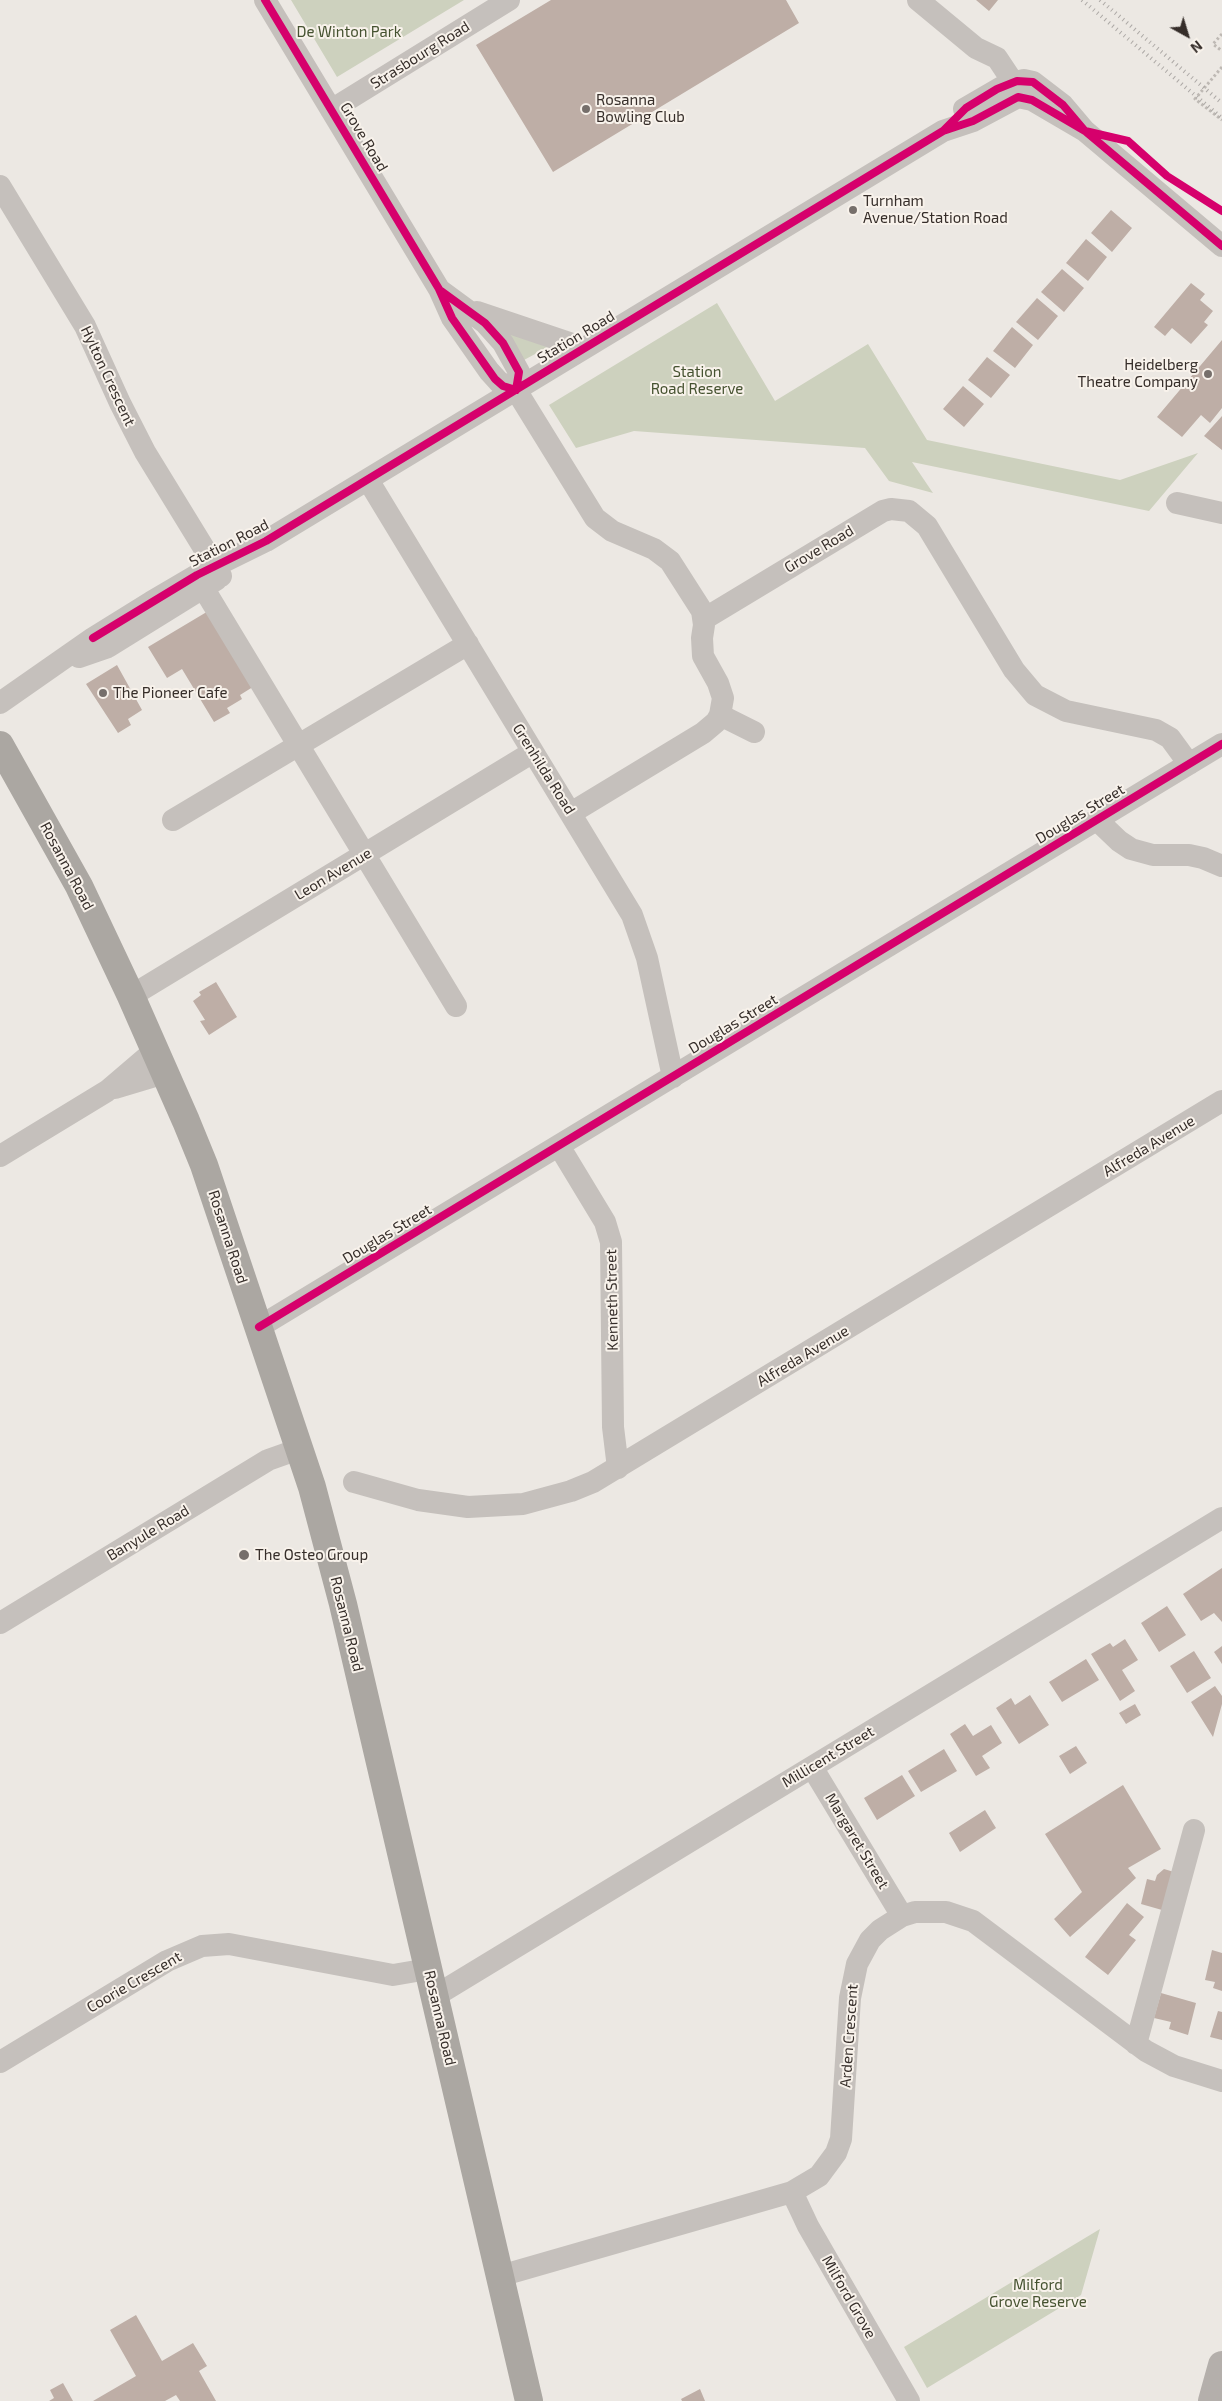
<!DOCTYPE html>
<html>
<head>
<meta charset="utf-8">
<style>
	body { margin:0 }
	#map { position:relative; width:1222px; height:2401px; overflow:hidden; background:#ece8e3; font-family:"Exo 2",sans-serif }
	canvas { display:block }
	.north { position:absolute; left:1162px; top:10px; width:50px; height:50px; -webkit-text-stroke:4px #f8f2eb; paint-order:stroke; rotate:141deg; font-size:14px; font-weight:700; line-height:20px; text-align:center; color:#362e2a }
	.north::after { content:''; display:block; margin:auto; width:18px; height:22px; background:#362e2a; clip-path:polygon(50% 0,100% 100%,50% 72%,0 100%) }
</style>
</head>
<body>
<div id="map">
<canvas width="1222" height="2401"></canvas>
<div class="north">N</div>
</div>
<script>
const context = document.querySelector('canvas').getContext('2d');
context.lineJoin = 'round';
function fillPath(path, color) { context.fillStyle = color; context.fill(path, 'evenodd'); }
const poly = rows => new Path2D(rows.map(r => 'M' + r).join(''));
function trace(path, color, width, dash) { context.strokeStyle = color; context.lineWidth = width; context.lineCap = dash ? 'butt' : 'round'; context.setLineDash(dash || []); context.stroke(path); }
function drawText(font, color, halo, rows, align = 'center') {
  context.font = font + ' "Exo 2",sans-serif'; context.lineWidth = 4; context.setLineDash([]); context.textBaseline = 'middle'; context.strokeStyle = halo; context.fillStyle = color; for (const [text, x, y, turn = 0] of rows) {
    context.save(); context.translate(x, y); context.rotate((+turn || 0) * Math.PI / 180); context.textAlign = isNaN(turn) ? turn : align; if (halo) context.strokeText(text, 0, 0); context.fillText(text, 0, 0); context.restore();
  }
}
const green = poly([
	[291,0,464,0,337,77],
	[717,303,775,401,868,344,927,440,1120,480,1198,453,1149,511,912,462,933,493,889,481,865,448,634,431,576,448,549,405],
	[507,331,548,347,524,360],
	[1100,2229,1081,2295,927,2388,904,2347]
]);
const building = poly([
	[551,0,786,0,799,23,553,172,476,45],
	[976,0,998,0,989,11],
	[1111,210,1132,228,1112,252,1091,233],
	[1086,239,1107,257,1088,281,1066,263],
	[1062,269,1084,288,1064,312,1041,292],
	[1191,283,1205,294,1200,300,1213,311,1204,322,1208,325,1191,344,1172,328,1165,336,1154,327],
	[1037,298,1058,316,1038,340,1016,322],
	[1012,327,1033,345,1015,368,993,351],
	[1222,340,1222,408,1210,423,1201,415,1182,437,1157,417],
	[987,357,1010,375,991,398,968,380],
	[963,386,984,404,964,427,943,409],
	[1222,416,1222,450,1204,436],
	[210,610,256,685,240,695,242,699,227,708,230,713,214,722,182,669,167,678,148,647],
	[117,665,142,710,128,719,131,725,118,733,86,684],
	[216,982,237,1017,209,1035,200,1021,205,1020,193,1001,201,995,199,992],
	[1222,1568,1222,1622,1214,1613,1201,1621,1183,1594],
	[1167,1606,1186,1635,1159,1652,1141,1623],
	[1125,1639,1138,1660,1122,1670,1135,1691,1120,1701,1091,1654,1110,1643,1113,1647],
	[1222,1646,1222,1664,1214,1652],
	[1194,1651,1211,1678,1187,1693,1170,1666],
	[1086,1659,1099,1680,1062,1702,1049,1682],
	[1215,1686,1222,1696,1222,1704,1213,1737,1191,1702],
	[1030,1695,1049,1725,1019,1744,996,1708,1011,1698,1015,1705],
	[1135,1704,1141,1715,1126,1724,1119,1713],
	[965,1724,973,1736,991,1725,1002,1743,982,1756,990,1768,976,1776,950,1734],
	[1076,1746,1087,1763,1070,1774,1059,1756],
	[944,1749,957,1771,921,1792,908,1771],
	[902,1775,915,1796,877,1820,864,1798],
	[1123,1785,1161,1849,1128,1868,1136,1878,1070,1937,1054,1919,1082,1892,1045,1834],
	[985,1810,996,1828,960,1852,949,1833],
	[1164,1869,1174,1872,1162,1910,1141,1904,1147,1879,1155,1881,1157,1875],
	[1127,1903,1144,1917,1129,1935,1136,1940,1108,1975,1085,1957],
	[1212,1950,1222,1953,1222,1991,1213,1988,1215,1982,1205,1980],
	[1161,1993,1196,2003,1188,2035,1169,2029,1171,2022,1154,2018],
	[1218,2011,1222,2012,1222,2040,1210,2037],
	[136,2315,162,2361,193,2343,207,2366,199,2371,216,2401,180,2401,176,2395,165,2401,93,2401,136,2376,110,2330],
	[63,2383,73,2401,49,2401,54,2398,50,2390],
	[700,2389,705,2401,682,2401,681,2399]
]);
const path = poly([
	[1222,34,1213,44,1222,51],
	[1222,67,1195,99,1222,120]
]);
const minor = poly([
	[265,0,439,289,452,318,489,371,499,382,516,390,595,518,612,531,654,549,670,561,702,611,704,625,702,638,703,656,718,683,723,698,720,715,716,722,703,733,571,813],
	[918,0,976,48,997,58,1009,76,1011,97],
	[964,109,1007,84,1024,80,1033,82,1063,105,1085,131,1222,246],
	[331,110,509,0],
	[0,186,85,326,120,403,145,452,221,576],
	[440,290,485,323,503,343,519,372,516,390],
	[477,312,584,348],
	[368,480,632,915,647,958,673,1077],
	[1177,503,1222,513],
	[204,589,456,1006],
	[704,619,883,511,891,509,909,511,927,526,1014,670,1035,695,1066,711,1156,730,1170,738,1189,764],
	[79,657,108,647,216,580],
	[0,703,93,638,151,602,197,575,266,541,943,131,973,121,1018,97,1032,100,1085,131],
	[720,715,754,732],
	[173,820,468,644],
	[1097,820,1119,841,1131,849,1153,855,1189,855,1203,858,1222,866],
	[131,996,533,752],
	[115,1088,165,1073],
	[559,1146,605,1222,611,1242,613,1427,618,1468],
	[0,1156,107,1091,155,1050],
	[259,1327,1222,744],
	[354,1482,418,1500,468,1507,523,1504,571,1491,593,1482,1222,1101],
	[0,1623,268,1460,299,1449],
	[812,1767,902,1916],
	[435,1996,1222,1518],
	[1136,2044,1194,1830],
	[0,2062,167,1961,202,1946,229,1944,393,1975,428,1969],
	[792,2192,808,2226,909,2401],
	[500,2276,792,2192,819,2176,836,2153,841,2139,850,1998,857,1964,870,1940,880,1930,902,1916,915,1912,946,1912,973,1921,1146,2051,1174,2066,1222,2081]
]);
const major = poly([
	[1212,2401,1222,2365]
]);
const highway = poly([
	[0,745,79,886,131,996,186,1121,204,1165,312,1487,343,1604,529,2401]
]);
const rail = poly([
	[1082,0,1222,118],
	[1100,0,1222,103]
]);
const cycleway = poly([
	[265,0,439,289,452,318,495,379,503,386,516,390],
	[944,130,966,108,997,89,1017,81,1033,82,1063,105,1085,131,1222,246],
	[441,291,485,323,503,343,519,372,516,390],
	[93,638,197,575,266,541,943,131,973,121,1018,97,1032,100,1085,131,1128,141,1167,176,1222,211],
	[259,1327,1222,744]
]);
const markers = [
	[586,109,5,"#766f6b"],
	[853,210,5,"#766f6b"],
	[1208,374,5,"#766f6b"],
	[103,693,5,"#766f6b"],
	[244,1555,6,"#766f6b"]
];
const parkNames = [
	["De Winton Park",349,32],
	["Station",697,372],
	["Road Reserve",697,389],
	["Milford",1038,2285],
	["Grove Reserve",1038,2302]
];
const streetNames = [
	["Strasbourg Road",420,55,-32],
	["Grove Road",364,137,59],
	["Station Road",576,337,-31],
	["Hylton Crescent",108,376,65],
	["Station Road",229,543,-27],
	["Grove Road",819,549,-31],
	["Grenhilda Road",544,769,58],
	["Douglas Street",1080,814,-31],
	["Rosanna Road",67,866,62],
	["Leon Avenue",333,874,-31],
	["Douglas Street",733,1024,-31],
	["Alfreda Avenue",1149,1146,-31],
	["Douglas Street",387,1234,-31],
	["Rosanna Road",228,1237,72],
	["Kenneth Street",612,1300,-91],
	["Alfreda Avenue",803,1356,-31],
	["Banyule Road",148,1533,-31],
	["Rosanna Road",347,1624,76],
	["Millicent Street",828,1757,-31],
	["Margaret Street",857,1841,59],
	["Coorie Crescent",134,1982,-30],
	["Rosanna Road",440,2018,77],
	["Arden Crescent",849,2036,-86],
	["Milford Grove",849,2297,60]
];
const poiNames = [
	["Rosanna",596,100],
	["Bowling Club",596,117],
	["Turnham",863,201],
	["Avenue/Station Road",863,218],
	["Heidelberg",1198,365,"right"],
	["Theatre Company",1198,382,"right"],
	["The Pioneer Cafe",113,693],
	["The Osteo Group",255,1555]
];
fillPath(green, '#cdd1be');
fillPath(building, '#beaea6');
trace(path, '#beb9b4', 3, [2.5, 2.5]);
trace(minor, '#c5c0bc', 22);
trace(major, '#b4afab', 28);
trace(highway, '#aba7a2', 28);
trace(rail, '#ada9a6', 4, [1, 4]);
trace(cycleway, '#d6006c', 8);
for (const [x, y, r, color] of markers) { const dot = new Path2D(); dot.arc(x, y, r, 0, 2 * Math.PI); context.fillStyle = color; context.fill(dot); trace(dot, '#f8f2eb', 2); }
drawText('15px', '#455230', '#f8f2eb', parkNames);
drawText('15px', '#362e2a', '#f8f2eb', streetNames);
drawText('15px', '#362e2a', '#f8f2eb', poiNames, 'left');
</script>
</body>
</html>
